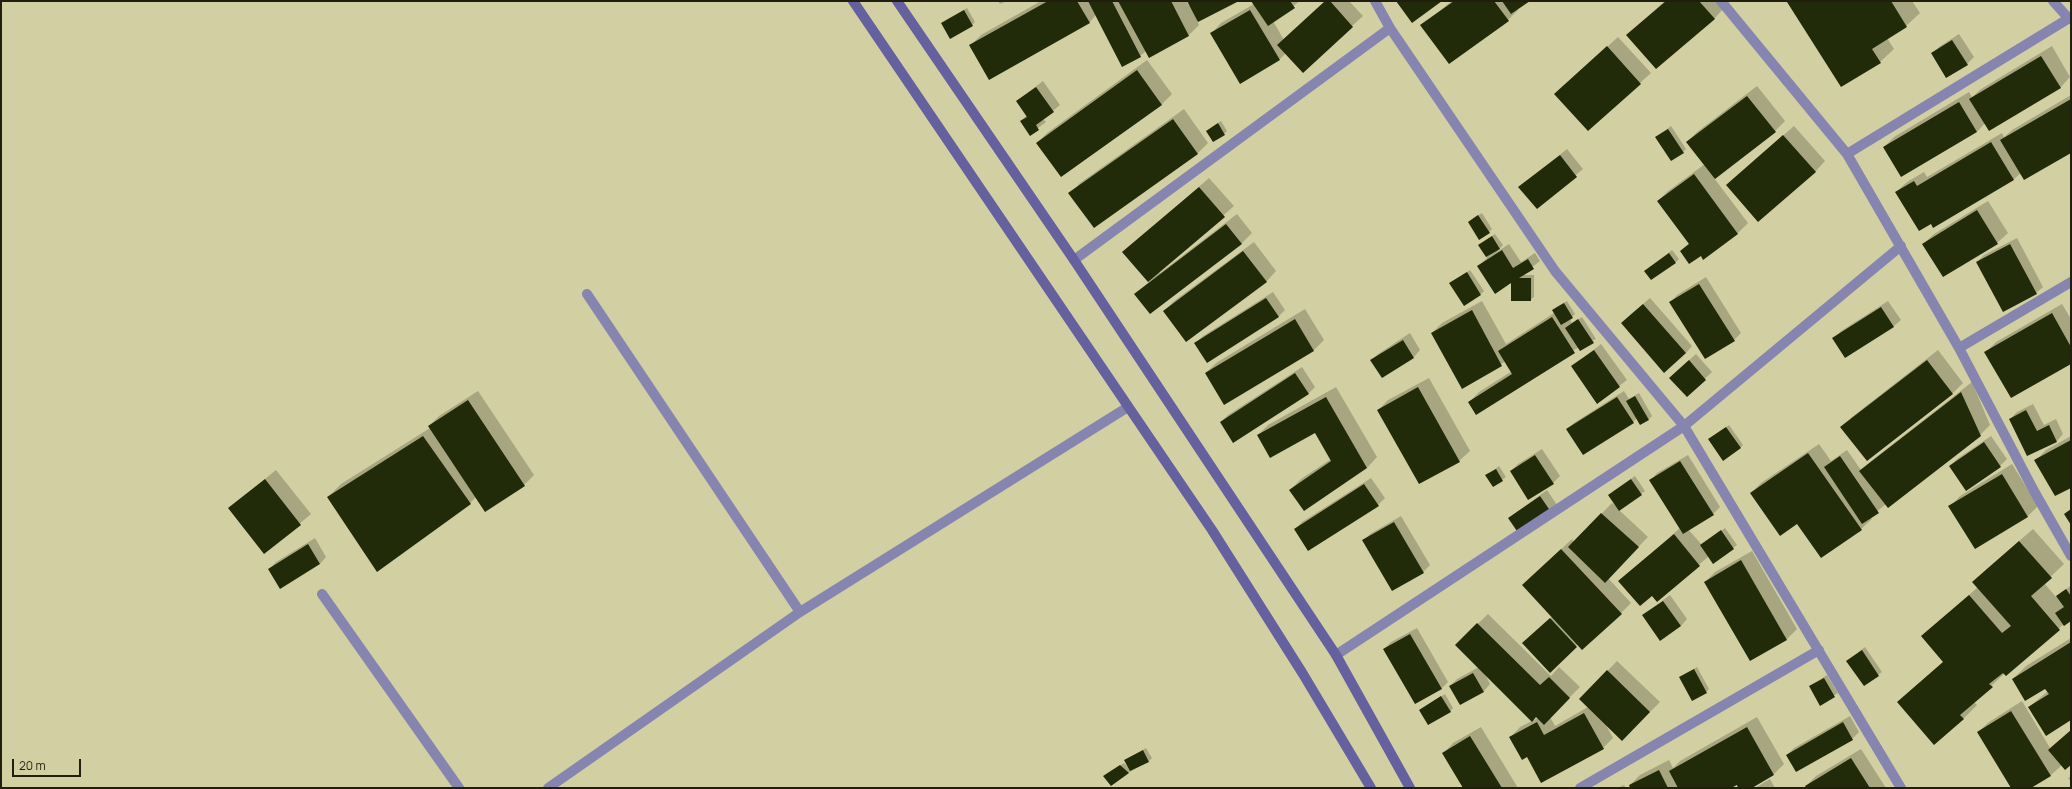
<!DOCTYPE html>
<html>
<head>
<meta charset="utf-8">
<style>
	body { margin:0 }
	#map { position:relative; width:2072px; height:789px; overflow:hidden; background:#d2cfa2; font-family:Manrope,sans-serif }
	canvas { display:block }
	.frame { position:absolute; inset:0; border:2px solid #201f0e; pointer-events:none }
	.scale { position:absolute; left:12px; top:759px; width:69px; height:18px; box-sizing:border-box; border:2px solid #201f0e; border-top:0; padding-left:5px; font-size:12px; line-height:14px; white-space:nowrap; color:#201f0e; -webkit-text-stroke:3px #d2cfa2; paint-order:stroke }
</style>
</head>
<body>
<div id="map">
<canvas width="2072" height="789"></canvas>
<div class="frame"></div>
<div class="scale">20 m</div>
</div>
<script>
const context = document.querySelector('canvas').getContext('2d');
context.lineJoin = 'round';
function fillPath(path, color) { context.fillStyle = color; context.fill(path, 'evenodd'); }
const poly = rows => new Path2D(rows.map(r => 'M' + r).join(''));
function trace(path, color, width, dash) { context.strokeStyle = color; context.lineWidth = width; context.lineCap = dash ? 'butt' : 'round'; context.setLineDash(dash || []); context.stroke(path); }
const shadow = poly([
	[998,1,1007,1,1000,4],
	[1041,1,1186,1,1189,6,1191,5,1188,1,1237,1,1197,21,1199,25,1189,35,1149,56,1146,51,1140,56,1096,15,1089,23,971,45,981,35],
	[1252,1,1300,1,1273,21,1284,40,1326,1,1349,1,1363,16,1303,71,1286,53,1280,59,1211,34,1221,23,1254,4],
	[1452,1,1528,1,1517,8,1518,10,1508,20,1422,25],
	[1665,1,1718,1,1724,8,1714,19,1627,35],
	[1789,1,1912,1,1920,13,1906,26,1887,38,1894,49,1880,62,1842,86],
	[967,8,975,22,972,25,946,20],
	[1959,34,1974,57,1967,64,1932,54,1939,47],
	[1618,37,1651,73,1588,130,1566,84],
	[2052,46,2070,77,2060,88,1985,123,1977,132,1884,147,1894,137,1969,92,1972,97,1981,89],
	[1147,60,1172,94,1162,104,1062,176,1037,143,1047,133],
	[1043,81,1060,105,1043,119,1046,122,1030,134,1021,121,1027,115,1017,101],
	[1757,86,1785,121,1775,131,1714,178,1748,223,1738,233,1703,258,1701,255,1681,251,1689,243,1658,201,1668,191,1705,164,1687,142,1697,132],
	[2071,95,2071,152,2021,173,2013,180,1931,222,1896,192,1907,182,1924,172,1927,177,2002,133,2004,137,2012,130],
	[1184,109,1208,143,1198,153,1094,227,1070,194,1080,183],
	[1221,121,1227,131,1224,134,1207,131],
	[1671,126,1686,149,1683,152,1656,137],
	[1794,126,1825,161,1815,172,1727,185],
	[1567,149,1583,169,1537,208,1520,187],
	[1209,178,1234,206,1159,272,1160,273,1237,214,1252,233,1242,243,1150,313,1136,294,1149,282,1124,252],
	[1988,201,2008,233,1997,243,1943,276,1923,244,1934,234],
	[1482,213,1492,229,1489,232,1472,219],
	[1495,234,1503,245,1497,252,1509,244,1521,262,1535,253,1540,261,1522,275,1534,275,1534,297,1530,300,1512,282,1479,266,1487,258,1479,245],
	[2017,238,2043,287,2036,293,1977,262,1984,255],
	[1254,242,1276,271,1266,282,1164,311,1174,301],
	[1672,250,1679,259,1676,262,1645,271],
	[1470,270,1484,291,1481,294,1451,283],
	[1706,277,1741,333,1734,340,1706,358,1671,302,1677,295],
	[1273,292,1285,310,1278,317,1196,343,1203,336],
	[1650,298,1692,346,1686,353,1629,316],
	[1482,301,1506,344,1554,313,1553,311,1556,307,1567,301,1575,314,1570,319,1572,323,1582,317,1596,339,1469,402,1479,392,1512,371,1506,361,1462,387,1432,333,1442,323],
	[1888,301,1901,320,1894,326,1846,357,1834,338,1841,331],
	[2062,304,2071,319,2071,363,1986,352,1996,342],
	[1305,309,1324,340,1314,350,1224,404,1206,373,1216,363],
	[1410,333,1420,350,1414,357,1382,377,1372,360,1378,354],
	[1601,344,1627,380,1598,402,1572,367],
	[1938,350,1963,383,1953,393,1867,459,1842,427,1852,417],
	[1696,354,1712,372,1687,396,1677,371],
	[1302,367,1315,387,1308,394,1221,422,1228,415],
	[1429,378,1470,451,1459,461,1419,483,1378,410,1388,400],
	[1972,382,1990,425,1980,435,1886,504,1870,517,1872,519,1861,529,1821,556,1798,523,1751,493,1761,483,1819,444,1831,461,1847,450,1861,470,1871,461],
	[1336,387,1377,457,1367,468,1290,490,1301,479,1331,459,1315,432,1258,435,1268,425],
	[478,391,534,475,524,485,476,497,470,503,328,497,341,484,430,428,429,426,439,416],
	[1624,391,1629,399,1639,393,1652,416,1649,419,1640,424,1637,418,1633,422,1567,429,1574,423],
	[2033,404,2044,425,2056,419,2063,434,2057,441,2027,455,2010,419,2017,412],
	[1729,425,1743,445,1740,448,1709,439],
	[1991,436,2007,459,2000,466,1966,489,1950,466,1957,459],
	[2071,436,2071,486,2036,460,2046,450],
	[1542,449,1560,476,1553,483,1511,471,1518,464],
	[1688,455,1720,507,1713,514,1688,529,1702,545,1725,528,1737,545,1713,562,1709,556,1658,601,1653,594,1620,581,1680,528,1651,480,1657,473],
	[2012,464,2038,506,2028,516,1976,548,1950,507,1960,496],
	[1499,466,1506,477,1493,486,1487,475],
	[276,470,311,514,265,553,230,508],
	[1635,476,1645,491,1619,510,1648,537,1608,578,1631,603,1621,613,1578,644,1550,671,1530,637,1553,616,1523,585,1572,539,1574,542,1612,503,1616,506,1612,492],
	[1371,478,1385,498,1378,505,1295,529,1302,522],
	[1547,490,1557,505,1551,511,1509,518],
	[1401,516,1430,565,1423,572,1364,540,1370,534],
	[2033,529,2064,564,2044,583,2056,597,2070,586,2071,620,2064,624,2005,673,1974,702,1977,705,1963,719,1898,702,1944,661,1922,637,1978,587,1974,582,1987,569],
	[315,538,326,557,320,564,269,569,276,562],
	[1752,551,1797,629,1787,639,1750,660,1705,582,1715,572],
	[1670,595,1687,619,1681,626,1643,615],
	[1488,614,1551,676,1559,667,1580,687,1550,717,1555,726,1588,707,1580,699,1617,661,1660,702,1622,740,1606,725,1613,738,1603,748,1527,756,1510,738,1520,727,1538,718,1485,674,1490,684,1484,691,1460,704,1450,686,1457,679,1479,667,1456,645],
	[1417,628,1448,682,1441,689,1384,649,1391,642],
	[2071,638,2071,719,2029,707,2048,691,2046,687,2013,679,2026,666],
	[1865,647,1882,672,1864,685,1847,661],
	[1697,667,1709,689,1706,692,1680,677],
	[1827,675,1838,693,1820,704,1810,686],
	[1445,694,1453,708,1450,712,1420,710],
	[2022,701,2050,748,2071,730,2071,764,2062,765,2050,776,2029,788,2012,788,1978,732,1989,722],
	[1850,716,1859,732,1852,739,1787,755,1794,748],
	[1757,717,1784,764,1774,774,1750,788,1740,788,1737,784,1732,786,1733,788,1632,788,1630,785,1640,775,1669,760,1673,768,1680,761],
	[1481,727,1518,788,1464,788,1443,754,1453,743],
	[1146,748,1152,758,1149,761,1128,773,1108,773,1124,763,1129,768,1125,761],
	[1861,749,1886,788,1807,788,1806,786,1816,776],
	[2071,776,2071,782,2068,778],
	[1770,779,1775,788,1755,788],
	[1624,785,1626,788,1617,788]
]);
const building = poly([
	[1048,1,1077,1,1090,23,989,80,969,45],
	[1088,1,1112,1,1141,57,1122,67],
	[1118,1,1171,1,1189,36,1149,58],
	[1187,1,1239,1,1198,22],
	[1251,1,1290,1,1295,8,1268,26],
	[1325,1,1330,1,1353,27,1303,73,1277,45],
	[1396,1,1442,1,1412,23],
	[1454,1,1494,1,1509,21,1449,64,1420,25],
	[1502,1,1530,1,1511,14],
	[1666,1,1699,1,1715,19,1656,69,1626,35],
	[1891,1,1907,27,1872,49,1881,63,1841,87,1787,2],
	[964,10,973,26,950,39,941,23],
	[1250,10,1280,60,1240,84,1210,33],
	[1952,40,1968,65,1946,78,1931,53],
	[1607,46,1641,84,1588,131,1554,94],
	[2041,56,2061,88,1989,131,1969,99],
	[1137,70,1162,105,1061,177,1036,143],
	[1036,87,1054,112,1036,125,1039,130,1030,136,1020,121,1027,117,1016,101],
	[1747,96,1776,132,1715,179,1686,142],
	[2071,99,2071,153,2024,180,2000,140],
	[1959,102,1977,132,1901,177,1883,147],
	[1173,119,1198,154,1094,228,1068,193],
	[1218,123,1225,135,1213,142,1206,131],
	[1668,129,1684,153,1671,161,1655,137],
	[1783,135,1816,172,1758,222,1726,185],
	[1991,142,2014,180,1933,228,1931,224,1919,231,1895,192,1914,181,1917,186],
	[1560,155,1577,177,1537,209,1518,187],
	[1694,174,1738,234,1703,260,1701,256,1689,264,1680,251,1689,244,1657,201],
	[1199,187,1225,217,1148,282,1122,252],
	[1977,210,1998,244,1943,277,1922,244],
	[1478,215,1490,233,1479,240,1468,222],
	[1226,224,1242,244,1150,314,1134,294],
	[1492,236,1500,249,1486,257,1478,245],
	[2010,244,2037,294,2003,312,1976,262],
	[1502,250,1513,268,1528,259,1534,269,1519,278,1531,278,1531,301,1511,301,1511,283,1495,294,1477,266],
	[1243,251,1267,282,1186,342,1163,311],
	[1669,253,1676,263,1651,280,1644,271],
	[1467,272,1481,295,1464,306,1449,283],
	[1699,284,1735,341,1705,359,1669,302],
	[1266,298,1279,317,1207,363,1194,343],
	[1564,303,1573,318,1561,325,1552,310],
	[1643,304,1686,353,1664,373,1621,323],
	[1881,307,1894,327,1845,358,1832,338],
	[1472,310,1502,366,1462,389,1431,333],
	[2052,313,2071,347,2071,364,2011,398,1984,352],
	[1552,317,1575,353,1476,415,1468,402,1512,374,1498,351],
	[1295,319,1314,351,1224,405,1205,373],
	[1578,319,1594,343,1580,351,1565,328],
	[1403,340,1414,358,1382,378,1370,360],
	[1594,350,1620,387,1597,404,1571,366],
	[1689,360,1706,380,1687,397,1669,378],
	[1927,360,1953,394,1867,461,1840,427],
	[1295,373,1309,394,1233,443,1220,422],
	[1418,387,1460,462,1419,484,1377,410],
	[1961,392,1981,436,1888,508,1859,471],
	[1635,396,1649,420,1640,425,1626,401],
	[1326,397,1367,468,1304,511,1289,490,1331,461,1315,433,1270,458,1257,435],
	[1617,397,1634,423,1583,455,1566,429],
	[468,400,525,486,485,512,428,426],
	[2026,410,2037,431,2049,425,2057,442,2027,456,2009,419],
	[1726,427,1741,448,1723,461,1708,439],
	[423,436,471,504,377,572,327,497],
	[2071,440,2071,488,2055,496,2034,460],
	[1984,442,2001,467,1966,491,1949,466],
	[1808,453,1862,530,1821,558,1797,524,1780,536,1750,493],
	[1535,455,1554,484,1528,500,1510,471],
	[1840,456,1879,513,1862,524,1824,467],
	[1680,461,1714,515,1683,534,1649,480],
	[1496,469,1503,481,1493,487,1485,475],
	[2002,474,2028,517,1975,549,1948,506],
	[265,479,301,525,264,554,228,508],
	[1631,479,1642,495,1619,511,1608,495],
	[1364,484,1379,506,1308,551,1294,529],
	[1540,496,1551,512,1519,534,1508,518],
	[2071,509,2071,525,2064,514],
	[1601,513,1639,547,1605,583,1568,547],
	[1394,522,1424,573,1392,591,1362,540],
	[1721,530,1734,549,1713,564,1700,545],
	[1674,534,1700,566,1657,602,1652,596,1640,606,1618,581],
	[2019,541,2052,578,2031,596,2060,630,2006,676,2003,673,1989,684,1993,687,1960,715,1964,719,1934,745,1897,702,1943,662,1921,636,1969,595,2002,633,2011,626,1972,582],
	[308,544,320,564,280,589,268,569],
	[1561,549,1622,614,1582,650,1522,585],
	[1741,560,1787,640,1750,661,1704,582],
	[2066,589,2071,596,2071,621,2064,626,2055,613,2064,607,2056,596],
	[1663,601,1681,626,1660,641,1642,615],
	[1550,618,1577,647,1550,673,1522,643],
	[1477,623,1540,685,1549,677,1570,698,1544,725,1536,717,1532,722,1455,645],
	[1410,634,1442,689,1415,704,1383,649],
	[2071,642,2071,720,2046,736,2028,707,2049,694,2045,689,2025,701,2012,679],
	[1862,650,1879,676,1864,686,1846,661],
	[1694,669,1707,693,1692,701,1679,677],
	[1607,670,1650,712,1622,741,1579,699],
	[1473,673,1484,692,1460,705,1449,686],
	[1824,678,1835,697,1820,706,1809,686],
	[1441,696,1451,712,1428,725,1419,710],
	[2011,711,2051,776,2031,788,2011,788,1977,732],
	[1584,713,1604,749,1541,783,1527,757,1522,760,1509,737,1537,722,1544,735],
	[1843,722,1853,740,1796,772,1786,755],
	[1747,727,1774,775,1752,788,1738,788,1737,785,1731,788,1678,788,1669,771],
	[2071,730,2071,765,2065,770,2048,750],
	[1470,736,1502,788,1463,788,1442,753],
	[1143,750,1149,762,1130,771,1124,760],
	[1851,758,1870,788,1806,788,1805,786],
	[1120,765,1129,773,1111,786,1103,776],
	[1659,770,1668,788,1630,788,1629,785]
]);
const lane = poly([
	[587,294,800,612],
	[322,594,459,788],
	[548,788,800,612,1128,407]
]);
const street = poly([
	[1375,1,1390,28,1555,271,1684,426,1901,788],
	[1721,1,1847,154,1959,348,2034,491,2071,556],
	[2053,1,2069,19],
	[1847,154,2071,17],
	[1074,260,1390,28],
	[1959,348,2071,282],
	[1336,655,1684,426,1901,246],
	[1580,788,1819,650]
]);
const secondary = poly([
	[853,1,1212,530,1303,674,1371,788],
	[897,1,1074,260,1336,655,1410,788]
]);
fillPath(shadow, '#0003');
fillPath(building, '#212b09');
trace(lane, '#8585af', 10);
trace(street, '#8585af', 10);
trace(secondary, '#64619e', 10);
</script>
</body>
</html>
